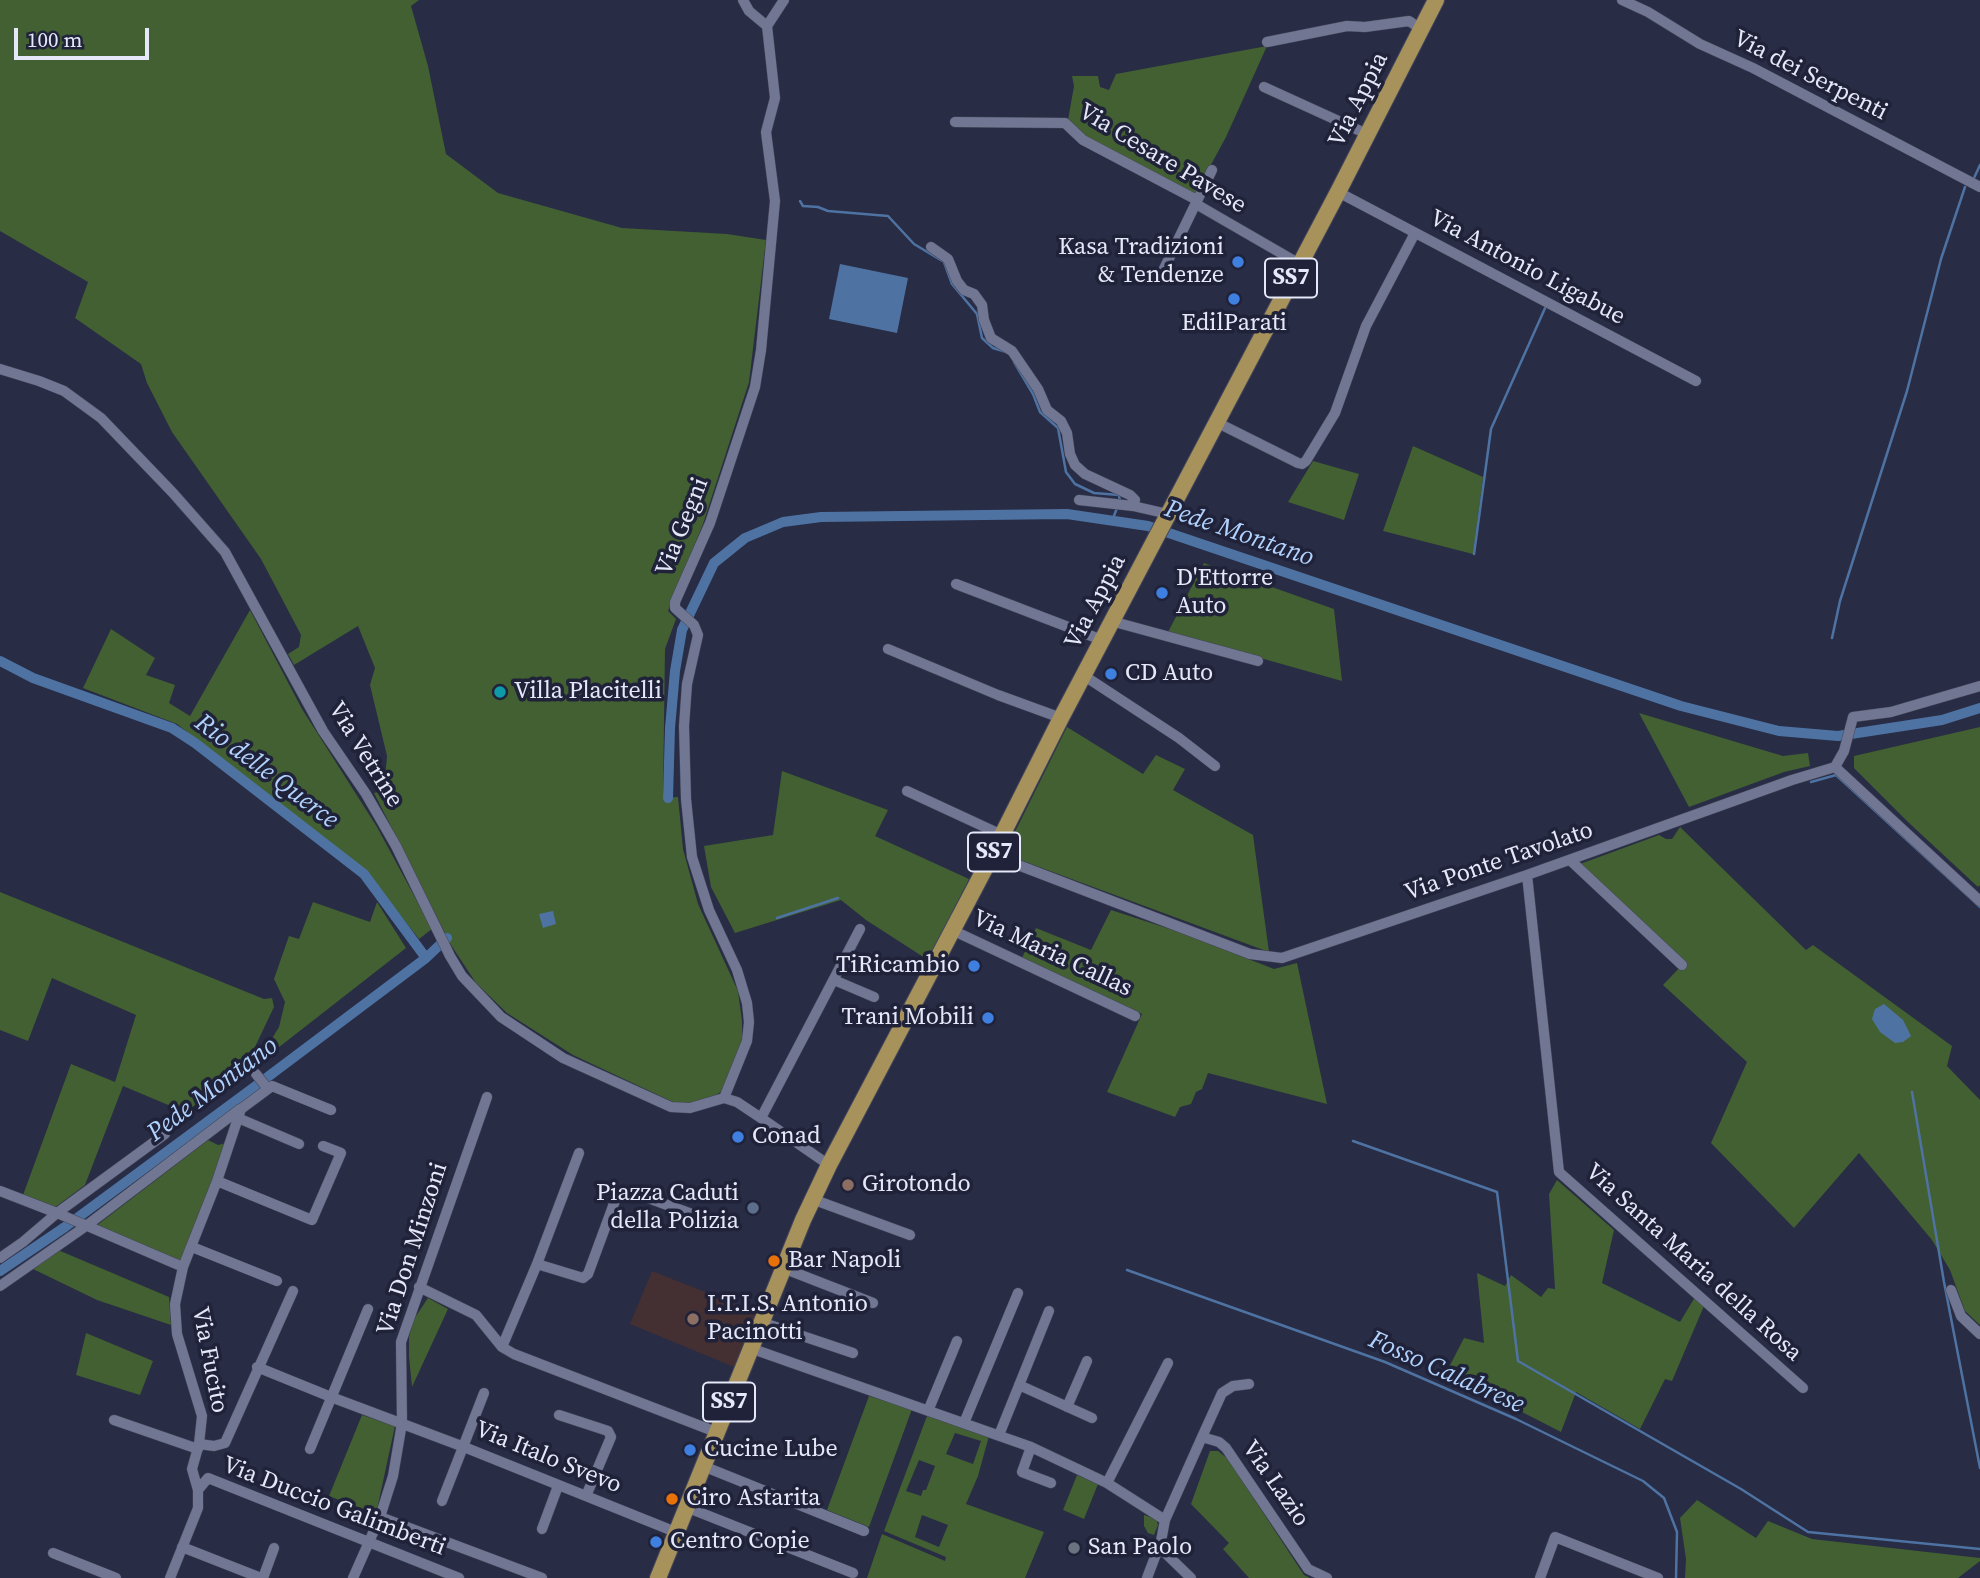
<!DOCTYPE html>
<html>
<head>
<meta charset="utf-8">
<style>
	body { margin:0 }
	#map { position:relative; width:1980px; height:1578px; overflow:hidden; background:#282c44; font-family:"Source Serif 4",serif }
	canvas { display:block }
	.scale { position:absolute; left:14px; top:28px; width:135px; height:32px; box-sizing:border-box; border:4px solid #e5e8f8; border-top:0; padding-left:9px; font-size:21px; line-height:24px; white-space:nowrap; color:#e5e8f8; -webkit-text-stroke:5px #1f2239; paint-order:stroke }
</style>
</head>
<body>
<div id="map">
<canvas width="1980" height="1578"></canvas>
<div class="scale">100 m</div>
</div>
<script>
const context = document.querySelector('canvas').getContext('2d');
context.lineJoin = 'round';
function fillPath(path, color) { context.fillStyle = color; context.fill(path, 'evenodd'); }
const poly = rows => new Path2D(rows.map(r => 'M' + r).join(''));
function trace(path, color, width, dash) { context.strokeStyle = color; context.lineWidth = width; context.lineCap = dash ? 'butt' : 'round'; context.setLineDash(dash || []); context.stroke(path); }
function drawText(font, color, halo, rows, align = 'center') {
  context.font = font + ' "Source Serif 4",serif'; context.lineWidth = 7; context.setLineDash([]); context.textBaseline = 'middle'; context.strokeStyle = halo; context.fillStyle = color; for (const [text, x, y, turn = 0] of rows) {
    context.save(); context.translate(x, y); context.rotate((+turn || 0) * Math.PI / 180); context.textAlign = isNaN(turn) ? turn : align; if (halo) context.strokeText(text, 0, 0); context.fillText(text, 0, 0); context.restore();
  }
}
const education = poly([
	[652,1271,756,1312,734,1367,630,1324]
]);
const green = poly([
	[0,0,419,0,411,6,428,66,446,154,498,193,622,228,727,234,766,240,749,382,703,524,668,611,676,619,665,649,663,798,678,797,683,849,698,904,738,991,742,1021,742,1045,722,1091,716,1095,691,1103,675,1103,573,1055,507,1013,476,983,451,945,374,793,384,790,387,756,370,685,375,668,358,626,294,665,288,654,299,647,301,635,280,595,261,559,172,432,147,383,141,364,75,318,88,282,0,231],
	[1267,46,1226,137,1194,196,1082,137,1068,120,1074,86,1072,76,1098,76,1100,87,1109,90,1116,74],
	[1413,446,1483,477,1473,554,1383,531],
	[1313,461,1359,474,1344,520,1288,502],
	[1204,563,1334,609,1342,681,1168,632],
	[250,610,302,709,377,827,432,929,419,939,367,873,177,724,83,688,111,629,155,658,146,675,175,685,169,703,190,716],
	[1639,713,1783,756,1808,753,1810,766,1784,772,1689,807],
	[1067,727,1143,774,1156,755,1185,769,1173,790,1253,835,1269,952,1004,854],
	[1980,727,1980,885,1978,887,1908,822,1854,768,1854,756],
	[782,771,888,810,875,836,969,879,928,960,866,920,841,900,735,933,711,887,704,846,773,835],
	[1680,827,1806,950,1813,945,1952,1046,1947,1066,1980,1100,1980,1325,1965,1311,1950,1270,1932,1240,1859,1153,1794,1228,1711,1143,1747,1062,1663,985,1684,963,1580,864,1659,835,1666,839,1672,839],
	[0,892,264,999,272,998,274,1007,244,1070,185,1112,123,1086,85,1185,54,1208,23,1195,71,1064,115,1082,136,1015,52,978,28,1041,0,1030],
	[313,902,370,922,377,902,406,948,260,1062,259,1060,279,1027,285,1002,274,979,289,936,299,939],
	[1111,910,1179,932,1274,969,1297,963,1327,1104,1208,1073,1202,1089,1196,1092,1191,1104,1180,1107,1175,1117,1107,1092,1142,1014,1022,958,1036,928,1091,950],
	[208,1140,218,1145,227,1143,184,1258,178,1261,96,1226],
	[1557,1180,1614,1230,1602,1283,1680,1322,1695,1297,1704,1306,1672,1381,1665,1379,1640,1429,1576,1392,1561,1432,1446,1373,1464,1338,1484,1343,1477,1273,1505,1286,1511,1275,1541,1297,1548,1288,1555,1289,1549,1194],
	[58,1250,169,1297,171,1325,97,1300,33,1269],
	[428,1298,448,1309,412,1387,409,1357,409,1337,414,1319],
	[86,1333,153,1361,140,1395,76,1375],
	[869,1396,912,1409,869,1527,827,1510],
	[362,1415,395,1426,376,1514,329,1496],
	[927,1416,989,1436,978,1476,966,1504,1044,1532,1025,1578,867,1578,882,1534,945,1561,946,1557,884,1531],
	[955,1433,981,1441,973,1464,946,1454],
	[919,1460,935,1466,926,1490,923,1490,921,1496,906,1491],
	[922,1515,948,1525,939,1547,915,1537],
	[1210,1451,1218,1451,1228,1459,1304,1575,1310,1578,1249,1578,1223,1549,1229,1543,1191,1504],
	[1077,1475,1098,1484,1084,1519,1063,1510],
	[1697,1500,1756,1538,1768,1521,1812,1539,1980,1558,1980,1561,1958,1578,1685,1578,1686,1559,1680,1518],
	[1144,1515,1156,1519,1158,1525,1154,1535,1148,1533,1144,1526]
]);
const water = poly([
	[840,264,908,278,897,333,829,319],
	[553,911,556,924,543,928,539,914],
	[1884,1004,1903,1020,1911,1036,1903,1042,1895,1043,1880,1032,1872,1019,1875,1009]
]);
const stream = poly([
	[1974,178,1980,165],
	[800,201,803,206,818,207,828,211,888,216,914,244,944,262,952,284,977,314,982,338,993,348,1006,352],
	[1014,362,1033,394,1040,412,1058,428,1066,472,1075,484,1094,493,1119,495,1120,502],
	[1112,521,1117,508],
	[1474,554,1491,429,1546,306],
	[1832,638,1840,601,1907,391,1941,259,1965,187],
	[1811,782,1836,775,1980,907],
	[777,918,838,898],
	[1912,1092,1944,1282,1980,1468],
	[1353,1141,1497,1192,1518,1361,1741,1489,1808,1532,1980,1549],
	[1127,1270,1385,1362,1516,1419,1643,1481,1664,1498,1677,1532,1676,1578]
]);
const canal = poly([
	[0,661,33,678,172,728,195,743,364,874,426,958],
	[668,798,670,728,675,671,682,630,714,563,745,538,783,522,821,517,1067,514,1148,526,1681,706,1779,731,1838,736,1942,720,1980,708],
	[0,1271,65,1227,253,1088,426,958,447,938]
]);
const street = poly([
	[743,0,749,11,767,26],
	[1622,0,1648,12,1700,44,1753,68,1980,187],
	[1267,42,1347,26,1365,27,1409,21,1421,29],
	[1264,87,1367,134],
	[955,122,1065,123,1083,140,1195,199,1196,204,1298,263],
	[1338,192,1696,381],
	[931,247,948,259,957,281,964,290,974,294,982,305,984,320,991,338,1012,351,1038,389,1047,410,1061,421,1067,433,1070,454,1075,465,1085,474,1130,495,1135,500,1133,506,1168,514],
	[1160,277,1212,170],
	[0,369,39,381,64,391,101,418,173,493,225,552,323,731,366,794,396,846,450,956,462,976,501,1017,563,1058,671,1107,690,1108,724,1098],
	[1216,422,1298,463,1302,464,1306,461,1335,413,1366,326,1415,233],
	[1079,500,1133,506],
	[956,584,1102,640],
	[1111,621,1258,661],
	[888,649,998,695,1061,718],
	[1083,675,1179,738,1215,766],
	[1835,767,1844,751,1853,717,1891,712,1980,686],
	[907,791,1002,835],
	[992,855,1250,954,1282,958,1527,875,1792,780,1835,767,1980,901],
	[1570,860,1682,965],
	[1527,875,1559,1172,1803,1388],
	[952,930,1135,1016],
	[834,980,874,997],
	[256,1074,268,1089],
	[724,1098,747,1041,749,1022,747,1003,737,970,709,910,692,857,686,799,684,726,687,684,698,635,694,625,675,608,675,602,710,523,755,387,761,350,775,201,766,132,775,98,767,26,784,0],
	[724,1098,737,1102,761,1118,829,1165],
	[238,1118,299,1144],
	[761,1118,860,929],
	[217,1181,312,1220,341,1153,323,1146],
	[0,1191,57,1213,165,1134],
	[812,1199,910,1235],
	[192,1247,277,1281],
	[0,1258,23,1242,57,1213,183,1267],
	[537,1264,583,1278,588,1274,616,1198,622,1191,629,1191,700,1217],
	[783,1268,873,1303],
	[0,1286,86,1226,240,1109],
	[419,1287,476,1315,502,1347,514,1354,716,1432],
	[1951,1290,1961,1316,1980,1334],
	[761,1322,853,1353],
	[502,1347,537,1264,579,1153],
	[750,1348,1031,1447,1107,1483,1165,1520],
	[257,1367,331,1397,464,1447,678,1533],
	[1019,1385,1092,1418],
	[1067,1407,1087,1361],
	[928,1411,957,1341],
	[559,1415,608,1431,611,1437,586,1496],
	[114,1420,198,1449],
	[964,1423,1018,1293],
	[999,1435,1049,1311],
	[1202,1437,1222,1393,1233,1386,1249,1384],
	[199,1444,214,1446,225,1443,293,1291],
	[1031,1447,1022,1472,1051,1483],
	[310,1449,368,1309],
	[703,1466,864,1531],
	[1107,1483,1168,1363],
	[198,1490,208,1478,459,1578],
	[442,1501,484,1393],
	[686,1507,853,1573],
	[380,1517,542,1578],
	[542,1529,558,1486],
	[182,1547,261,1578],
	[1159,1547,1191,1578],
	[53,1553,116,1578],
	[170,1578,198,1508,198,1490,192,1469,199,1444,202,1416,177,1334,175,1304,183,1267,217,1181,241,1109,272,1086,331,1110],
	[263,1578,274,1548],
	[353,1578,380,1517,393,1476,402,1423,401,1342,487,1097],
	[1147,1578,1161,1541,1165,1520,1202,1437,1219,1442,1226,1448,1308,1569,1327,1578],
	[1540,1578,1555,1537,1658,1578]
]);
const primary = poly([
	[658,1578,803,1220,829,1165,992,855,1061,718,1338,192,1436,0]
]);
const markers = [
	[1238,262,7,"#3f7fe0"],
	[1234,299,7,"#3f7fe0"],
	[1162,593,7,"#3f7fe0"],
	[1111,674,7,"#3f7fe0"],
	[500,692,7,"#0f9aa8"],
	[974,966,7,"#3f7fe0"],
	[988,1018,7,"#3f7fe0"],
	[738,1137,7,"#3f7fe0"],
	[848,1185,7,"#8d6e63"],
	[753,1208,7,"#5c6f8a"],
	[774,1261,7,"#e8710a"],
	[693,1319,7,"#8d6e63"],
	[690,1450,7,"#3f7fe0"],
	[672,1499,7,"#e8710a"],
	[656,1542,7,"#3f7fe0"],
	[1074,1548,7,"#6b7280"]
];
const shields = [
	[1291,278,52],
	[994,852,52],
	[729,1402,52]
];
const shieldNames = [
	["SS7",1291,278],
	["SS7",994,852],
	["SS7",729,1402]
];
const streetNames = [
	["Via dei Serpenti",1810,76,27],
	["Via Appia",1359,100,-63],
	["Via Cesare Pavese",1162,159,31],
	["Via Antonio Ligabue",1527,268,28],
	["Via Gegni",683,527,-68],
	["Via Appia",1096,602,-62],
	["Via Vetrine",365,755,58],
	["Via Ponte Tavolato",1499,862,-19],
	["Via Maria Callas",1052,954,25],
	["Via Don Minzoni",413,1249,-72],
	["Via Santa Maria della Rosa",1693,1263,42],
	["Via Fucito",209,1360,79],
	["Via Italo Svevo",548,1458,22],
	["Via Lazio",1275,1484,55],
	["Via Duccio Galimberti",334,1507,21]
];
const poiNames = [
	["Kasa Tradizioni",1224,248,"right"],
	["& Tendenze",1224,276,"right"],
	["EdilParati",1234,324,"center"],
	["D'Ettorre",1176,579],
	["Auto",1176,607],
	["CD Auto",1125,674],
	["Villa Placitelli",514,692],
	["TiRicambio",960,966,"right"],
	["Trani Mobili",974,1018,"right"],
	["Conad",752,1137],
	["Girotondo",862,1185],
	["Piazza Caduti",739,1194,"right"],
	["della Polizia",739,1222,"right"],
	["Bar Napoli",788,1261],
	["I.T.I.S. Antonio",707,1305],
	["Pacinotti",707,1333],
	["Cucine Lube",704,1450],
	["Ciro Astarita",686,1499],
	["Centro Copie",670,1542],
	["San Paolo",1088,1548]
];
const waterNames = [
	["Pede Montano",1239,534,19],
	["Rio delle Querce",266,772,37],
	["Pede Montano",213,1090,-37],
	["Fosso Calabrese",1446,1373,24]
];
fillPath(education, '#442f32');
fillPath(green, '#426032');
fillPath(water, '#4e73a3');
trace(stream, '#4e73a3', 2.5);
trace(canal, '#4e73a3', 10);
trace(street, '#44475b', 11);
trace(primary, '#44475b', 18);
trace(street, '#717692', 10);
trace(primary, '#a6925a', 16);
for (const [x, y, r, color] of markers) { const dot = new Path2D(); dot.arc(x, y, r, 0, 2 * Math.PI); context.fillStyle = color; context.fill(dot); trace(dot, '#1f2239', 2.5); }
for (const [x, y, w] of shields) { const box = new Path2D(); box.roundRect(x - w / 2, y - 19.5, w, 39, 5); context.fillStyle = '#1f2239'; context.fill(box); trace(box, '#e5e8f8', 2); }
drawText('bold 23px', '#e5e8f8', null, shieldNames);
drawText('24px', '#e5e8f8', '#1f2239', streetNames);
drawText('24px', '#e5e8f8', '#1f2239', poiNames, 'left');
drawText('italic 26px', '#b1d2fd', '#1f2239', waterNames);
</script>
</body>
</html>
